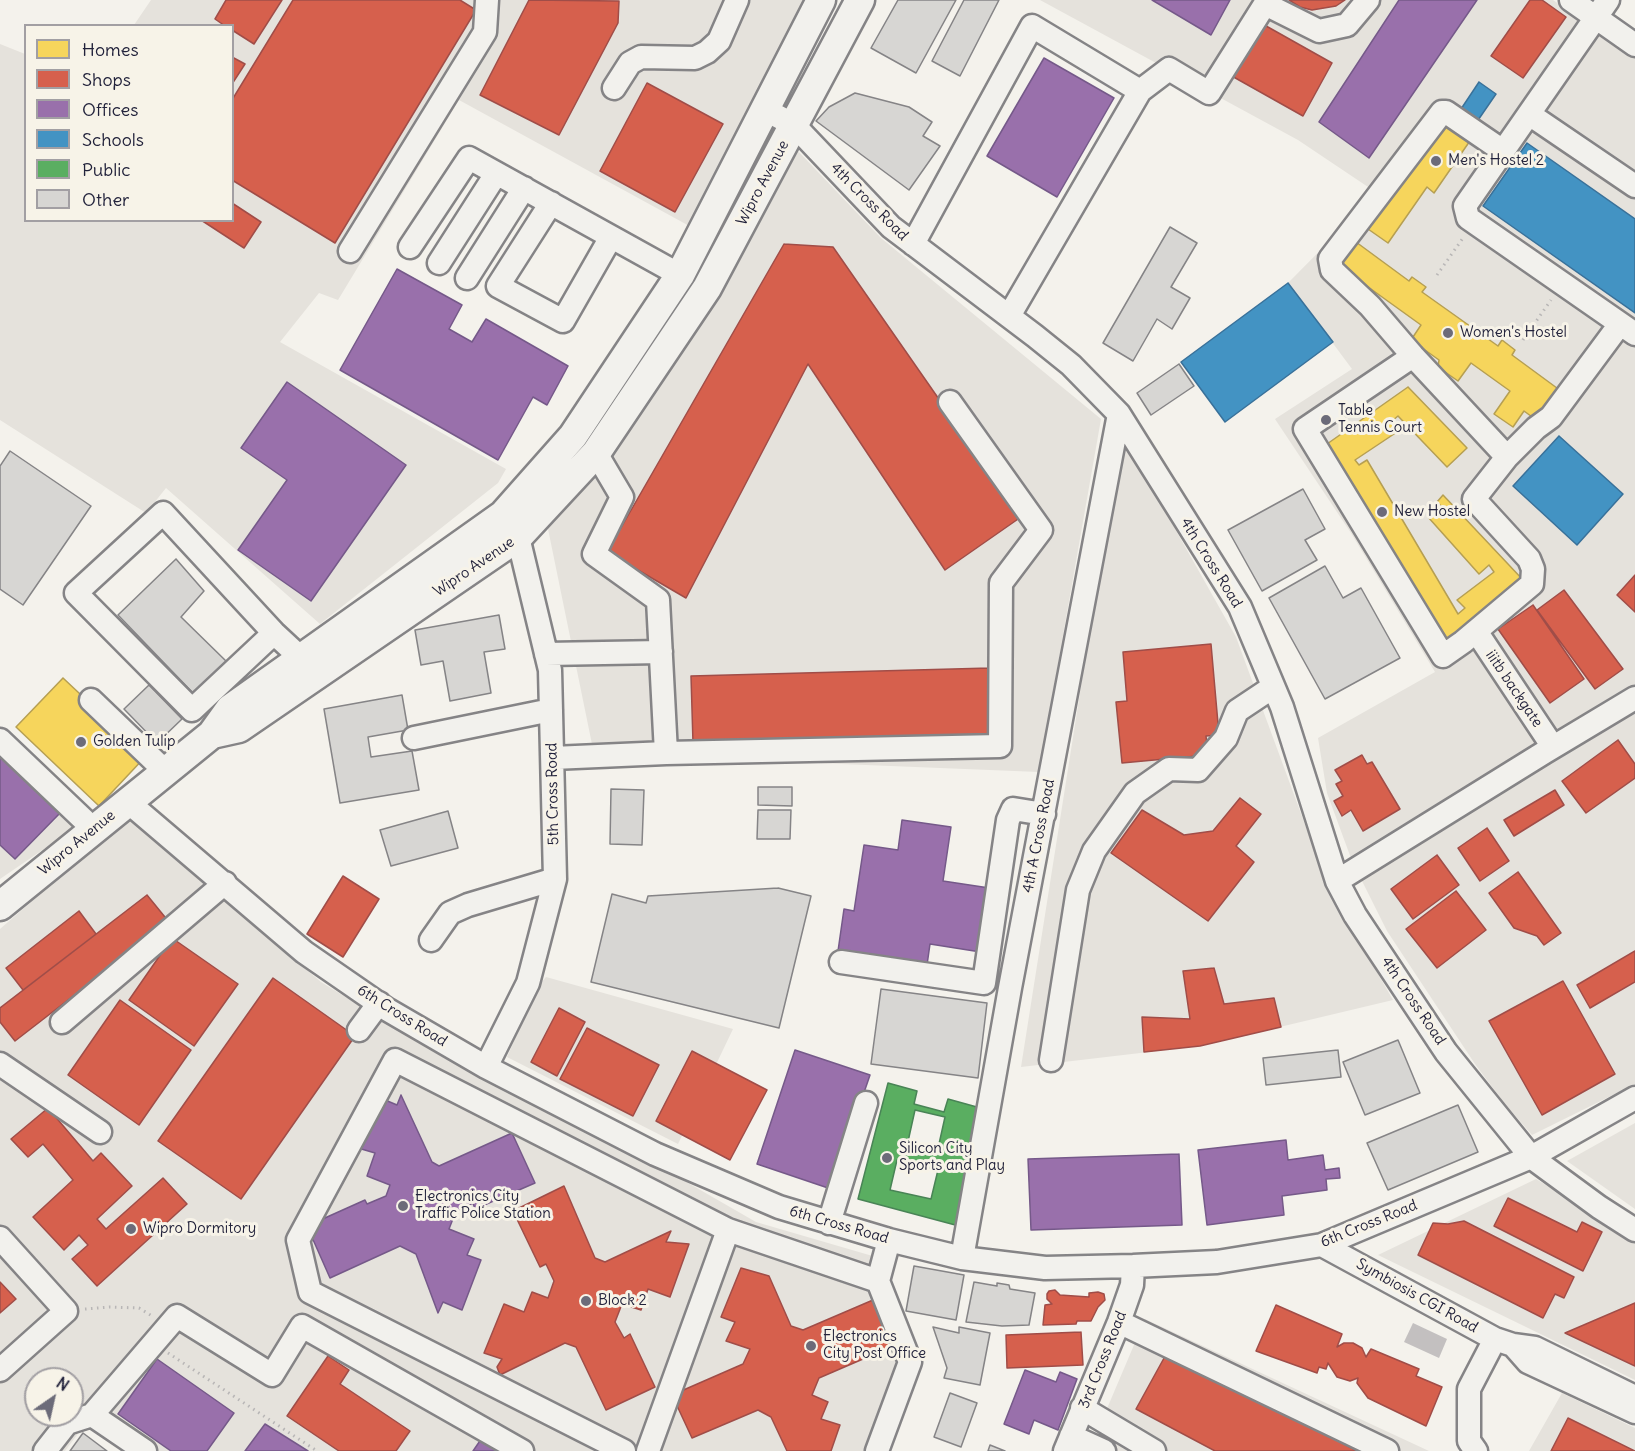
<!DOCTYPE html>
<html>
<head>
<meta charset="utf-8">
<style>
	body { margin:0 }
	#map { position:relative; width:1635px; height:1451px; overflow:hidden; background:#f4f2ec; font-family:Delius,sans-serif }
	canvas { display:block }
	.legend { position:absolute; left:24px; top:24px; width:210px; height:198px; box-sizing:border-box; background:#f7f3e8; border:2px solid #a29fa3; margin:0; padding:8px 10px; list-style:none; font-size:18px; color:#22223b }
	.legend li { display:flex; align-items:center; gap:12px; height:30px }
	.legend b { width:30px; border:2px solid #a29fa3 }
	.north { position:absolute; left:24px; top:1367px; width:60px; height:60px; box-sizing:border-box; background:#f7f3e8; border:2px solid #a29fa3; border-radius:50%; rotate:34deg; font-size:16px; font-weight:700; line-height:24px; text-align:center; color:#22223b }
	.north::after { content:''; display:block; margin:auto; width:21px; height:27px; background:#6c6b79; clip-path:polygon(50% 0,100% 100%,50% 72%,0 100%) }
</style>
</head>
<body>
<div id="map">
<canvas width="1635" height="1451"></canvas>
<ul class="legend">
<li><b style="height:16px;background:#f6d55c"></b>Homes</li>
<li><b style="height:16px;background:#d6604d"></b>Shops</li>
<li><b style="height:16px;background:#9970ab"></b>Offices</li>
<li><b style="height:16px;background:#4393c3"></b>Schools</li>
<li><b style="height:16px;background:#5aae61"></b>Public</li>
<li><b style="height:16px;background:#d7d6d3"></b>Other</li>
</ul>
<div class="north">N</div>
</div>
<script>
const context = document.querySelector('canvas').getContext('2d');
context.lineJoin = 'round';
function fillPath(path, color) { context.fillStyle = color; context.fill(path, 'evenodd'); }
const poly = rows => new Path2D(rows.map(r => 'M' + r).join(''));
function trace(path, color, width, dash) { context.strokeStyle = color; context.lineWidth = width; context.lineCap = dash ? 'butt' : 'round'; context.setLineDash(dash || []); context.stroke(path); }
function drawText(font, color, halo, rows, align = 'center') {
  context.font = font + ' Delius,sans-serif'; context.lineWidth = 6; context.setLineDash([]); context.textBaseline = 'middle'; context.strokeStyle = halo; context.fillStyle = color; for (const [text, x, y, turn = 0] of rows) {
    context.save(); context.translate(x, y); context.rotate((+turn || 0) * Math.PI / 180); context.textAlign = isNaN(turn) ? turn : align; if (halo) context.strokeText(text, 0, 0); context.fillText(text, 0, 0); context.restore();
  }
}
const built = poly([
	[151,0,805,0,693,228,459,100,338,300,319,293,280,342,506,469,498,483,320,624,166,488,146,513,0,420,0,44,25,54,26,220,232,220,232,26,134,25],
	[1040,0,1553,0,1635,56,1635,1084,1532,1135,1504,1103,1475,1064,1387,931,1352,861,1327,793,1318,738,1435,672,1351,533,1275,419,1352,369,1288,283,1377,193,1298,140],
	[797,150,881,238,1101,419,1039,772,594,754,547,524,706,311],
	[1121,433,1236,637,1328,887,1393,1000,1200,1046,1021,1067],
	[0,726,95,814,0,879],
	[128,817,321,982,385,1021,553,1116,676,1176,756,1222,876,1257,917,1370,890,1451,630,1451,327,1301,594,1451,128,1451,86,1423,65,1451,0,1451,0,929],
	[36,1379,72,1379,72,1415,36,1415],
	[546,977,733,1029,678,1144,507,1057,539,985],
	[1635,1123,1635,1209,1567,1161],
	[1536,1179,1635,1239,1635,1380,1378,1255],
	[1145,1319,1429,1451,1089,1451],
	[1562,1393,1635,1428,1635,1451,1529,1451]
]);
const water = poly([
	[1413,1323,1447,1339,1439,1358,1404,1342]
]);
const homes = poly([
	[1447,116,1474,135,1434,193,1427,187,1388,243,1368,229,1447,116],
	[1356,242,1409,281,1412,277,1426,287,1422,292,1498,346,1502,340,1515,350,1512,355,1561,391,1539,422,1524,411,1513,427,1494,414,1510,391,1471,363,1458,381,1438,367,1439,360,1411,340,1421,325,1339,266,1356,242],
	[1408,387,1467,448,1447,467,1398,416,1392,421,1400,430,1355,460,1359,465,1367,460,1458,614,1465,608,1457,600,1494,572,1489,565,1479,574,1428,517,1441,506,1437,502,1443,495,1524,581,1444,647,1327,444,1408,387],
	[63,678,146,756,99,806,16,727,63,678]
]);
const shops = poly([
	[226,0,282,0,254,44,232,30,232,26,225,26,215,19,226,0],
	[293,0,460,0,476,10,335,243,232,180,232,100,293,0],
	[529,0,619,1,618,23,559,135,480,95,529,0],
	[1289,0,1345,0,1336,6,1312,10,1300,7,1289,0],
	[1530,0,1542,0,1566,17,1523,78,1491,56,1530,0],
	[1259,22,1332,63,1303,116,1230,75,1259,22],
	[232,57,245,64,232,84,232,57],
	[647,83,723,124,675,212,600,171,647,83],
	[232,203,261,222,244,248,201,220,232,220,232,203],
	[784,244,833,247,1021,517,945,570,808,364,686,598,607,552,784,244],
	[1635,575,1635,612,1617,595,1635,575],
	[1564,590,1623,669,1595,689,1537,610,1564,590],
	[1533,605,1584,679,1550,703,1498,629,1533,605],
	[1211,644,1219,735,1206,736,1208,755,1122,763,1116,702,1127,701,1123,652,1211,644],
	[990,668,993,735,693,743,691,676,990,668],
	[1618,740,1635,764,1635,778,1586,813,1562,781,1618,740],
	[1362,755,1367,764,1372,762,1400,809,1363,831,1351,810,1342,816,1334,801,1343,796,1336,784,1342,781,1335,770,1362,755],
	[1555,790,1564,805,1514,836,1504,820,1555,790],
	[1240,798,1261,814,1236,846,1254,862,1208,921,1111,853,1142,810,1184,835,1213,831,1240,798],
	[1487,828,1509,861,1480,881,1458,848,1487,828],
	[1437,855,1459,885,1413,919,1391,889,1437,855],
	[1518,872,1561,933,1544,945,1537,936,1514,928,1489,893,1518,872],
	[343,876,379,899,343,957,307,934,343,876],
	[1456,891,1486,930,1437,968,1406,929,1456,891],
	[147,895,169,922,15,1041,0,1022,0,1008,147,895],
	[79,911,96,934,23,990,6,968,79,911],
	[172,938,238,984,194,1046,129,1000,172,938],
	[1635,951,1635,982,1590,1008,1577,985,1635,951],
	[1214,968,1224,1004,1274,998,1281,1027,1200,1046,1144,1052,1142,1017,1190,1019,1183,971,1214,968],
	[273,978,355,1036,241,1199,158,1141,273,978],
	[1563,981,1615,1074,1542,1115,1489,1021,1563,981],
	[120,1000,191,1050,139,1125,68,1075,120,1000],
	[559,1008,585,1022,557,1076,531,1062,559,1008],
	[587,1028,659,1065,633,1116,560,1079,587,1028],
	[692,1051,767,1090,730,1160,656,1121,692,1051],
	[48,1108,93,1161,101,1153,132,1186,97,1219,106,1229,163,1178,187,1204,97,1286,72,1259,88,1245,79,1235,64,1250,33,1217,73,1180,43,1144,28,1157,11,1139,48,1108],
	[564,1186,595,1258,605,1262,671,1231,666,1242,689,1244,670,1297,648,1289,641,1310,622,1304,615,1322,624,1338,630,1334,655,1387,606,1410,576,1347,565,1343,500,1375,497,1367,502,1359,484,1353,504,1304,524,1312,532,1292,548,1298,554,1281,546,1264,540,1267,513,1211,564,1186],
	[1508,1198,1577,1232,1582,1222,1602,1232,1583,1271,1494,1226,1508,1198],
	[1464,1221,1574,1277,1564,1298,1555,1294,1543,1318,1418,1255,1433,1223,1448,1224,1464,1221],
	[741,1268,769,1276,791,1326,803,1330,873,1300,893,1346,819,1378,812,1395,828,1402,821,1419,840,1425,831,1451,787,1451,771,1417,758,1410,692,1438,672,1395,743,1364,750,1349,726,1341,735,1322,721,1317,741,1268],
	[0,1282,16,1299,0,1313,0,1282],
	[1055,1290,1060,1295,1089,1297,1089,1293,1098,1292,1104,1294,1105,1300,1098,1307,1091,1321,1077,1321,1076,1324,1043,1325,1045,1305,1052,1304,1047,1299,1047,1294,1049,1291,1055,1290],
	[1635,1303,1635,1366,1565,1333,1635,1303],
	[1276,1305,1342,1334,1337,1347,1344,1343,1353,1343,1362,1348,1366,1357,1371,1349,1419,1369,1416,1376,1442,1387,1426,1426,1368,1398,1357,1383,1358,1378,1350,1381,1337,1377,1328,1363,1326,1369,1319,1367,1317,1373,1256,1351,1276,1305],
	[1081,1332,1083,1365,1007,1368,1006,1335,1081,1332],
	[1169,1349,1357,1451,1215,1451,1136,1409,1169,1349],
	[328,1356,349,1370,340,1384,410,1431,396,1451,339,1451,287,1416,328,1356],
	[1568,1418,1635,1451,1551,1451,1568,1418]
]);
const offices = poly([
	[1152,0,1230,0,1211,35,1152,0],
	[1399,0,1477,0,1369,158,1319,122,1399,0],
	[1044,58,1114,98,1057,197,987,156,1044,58],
	[397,269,462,305,449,329,472,342,486,319,568,366,547,405,533,397,498,460,340,370,397,269],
	[287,382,406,465,311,601,238,550,287,480,241,448,287,382],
	[0,750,63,810,15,859,0,845,0,750],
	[902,820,951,827,943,881,996,889,987,953,930,944,927,965,838,951,844,909,854,911,864,845,898,850,902,820],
	[795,1050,870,1075,831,1189,757,1164,795,1050],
	[401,1095,432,1162,439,1166,512,1133,535,1183,475,1209,473,1203,456,1211,449,1229,474,1239,467,1255,481,1260,462,1310,443,1302,438,1313,416,1254,400,1246,330,1278,307,1226,365,1200,367,1204,386,1196,390,1185,367,1176,375,1153,358,1148,378,1097,397,1105,401,1095],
	[1286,1140,1288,1160,1323,1155,1325,1170,1339,1168,1340,1178,1326,1179,1327,1190,1282,1196,1284,1215,1207,1225,1198,1150,1286,1140],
	[1179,1154,1182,1225,1031,1230,1028,1159,1179,1154],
	[157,1359,234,1413,207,1451,171,1451,118,1414,157,1359],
	[1025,1370,1056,1382,1060,1372,1077,1379,1058,1430,1034,1420,1029,1434,1004,1424,1025,1370],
	[265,1424,308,1451,245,1451,265,1424],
	[484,1435,507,1451,473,1451,484,1435]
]);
const schools = poly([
	[1479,82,1496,94,1474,126,1457,115,1479,82],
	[1527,143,1635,219,1635,313,1483,206,1527,143],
	[1288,283,1333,342,1225,422,1181,362,1288,283],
	[1559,436,1623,494,1577,545,1513,486,1559,436]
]);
const public = poly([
	[888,1083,917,1091,914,1104,944,1112,948,1099,984,1109,959,1226,858,1199,888,1083],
	[915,1110,945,1117,937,1153,907,1146,915,1110],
	[897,1160,938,1170,931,1199,890,1190,897,1160]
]);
const building = poly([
	[898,0,956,0,916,73,871,48,898,0],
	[964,0,999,0,960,76,932,61,964,0],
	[855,93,909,107,932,122,923,136,940,146,909,190,816,121,829,107,855,93],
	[1170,227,1197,243,1171,287,1190,298,1172,329,1157,319,1133,361,1103,343,1170,227],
	[1179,364,1194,386,1151,415,1137,393,1179,364],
	[10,451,91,506,23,605,0,589,0,466,10,451],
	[1303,489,1325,529,1305,540,1317,560,1262,591,1228,530,1303,489],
	[176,559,204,591,181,617,227,662,193,693,118,615,176,559],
	[1325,566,1343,598,1361,588,1400,658,1325,699,1269,598,1325,566],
	[499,615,505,649,484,652,491,693,450,701,443,661,421,665,415,630,499,615],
	[149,685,182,719,157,743,124,709,149,685],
	[402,695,408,730,368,737,371,757,412,751,419,790,340,803,324,709,402,695],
	[758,787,792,787,792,806,758,805,758,787],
	[611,789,644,790,642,845,610,844,611,789],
	[758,810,791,810,790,839,757,839,758,810],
	[448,811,458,848,391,866,380,830,448,811],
	[778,888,811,896,779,1028,591,982,612,894,646,903,648,896,778,888],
	[881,989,987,1003,978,1078,871,1064,881,989],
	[1398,1040,1420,1093,1365,1115,1343,1062,1398,1040],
	[1338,1050,1341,1077,1266,1085,1263,1058,1338,1050],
	[1458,1105,1478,1152,1388,1190,1367,1143,1458,1105],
	[914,1266,964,1275,956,1320,906,1311,914,1266],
	[974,1282,997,1286,997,1283,1009,1285,1010,1289,1035,1293,1029,1325,1002,1326,966,1322,974,1282],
	[933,1327,959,1333,959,1327,990,1333,980,1385,944,1378,947,1368,933,1327],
	[950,1393,977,1403,961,1447,934,1437,950,1393],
	[83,1433,107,1451,70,1451,83,1433],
	[990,1445,1005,1451,988,1451,990,1445]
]);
const path = poly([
	[1437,275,1463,238],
	[1523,340,1551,300],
	[85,1309,110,1307,139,1308,152,1316],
	[168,1353,317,1451]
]);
const minor = poly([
	[1266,0,1271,7,1319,31,1347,25,1368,0],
	[1571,0,1635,45],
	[1608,0,1465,206,1468,218,1635,334],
	[614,88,630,63,641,57,695,58,707,52,719,41,737,0],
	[1140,91,1169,69,1209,93,1267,1],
	[764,109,794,125,891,227,1035,336,1071,365,1119,414,1240,607,1282,707,1337,881,1355,915,1446,1052,1531,1157,1599,1207,1635,1230],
	[1529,114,1635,186],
	[1503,151,1446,112,1442,112,1330,259,1332,270,1370,306,1413,356,1507,457,1536,428,1551,417,1620,324],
	[551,203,498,286,563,321,611,237],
	[913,244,1032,26,1140,91,1009,316],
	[410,247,469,158,680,275],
	[350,251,485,32,487,0],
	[439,263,496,174],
	[467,278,524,188],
	[1413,356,1305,429,1443,656,1463,642,1532,584,1533,569,1529,559,1474,499,1507,457],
	[596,453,622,497,594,554,658,600,666,753],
	[1476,631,1553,747],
	[274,633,192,710,76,593,163,513,274,633,302,659],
	[546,654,661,652],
	[91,700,165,771],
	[414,738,551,710],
	[0,740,84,820,92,831],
	[553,758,666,753,1000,746,1001,583,1041,530,950,402],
	[128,802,304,952,388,1010,486,1067,655,1154,779,1207,889,1240,962,1258,1045,1268,1133,1266,1217,1262,1322,1245,1531,1157,1635,1098],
	[1337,881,1545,752,1635,698],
	[431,940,450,913,468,905,555,879],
	[841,962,984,983,1008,820,1013,809,1044,814],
	[62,1022,225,883],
	[359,1030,379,1003],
	[1051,1060,1078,890,1094,851,1135,793,1169,769,1198,770,1226,738,1237,711,1273,687],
	[0,1064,100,1132],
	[486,1067,528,983,555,879,550,670,518,537,509,524],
	[829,1223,866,1103],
	[0,1238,66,1311,0,1370],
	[1322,1245,1495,1339,1513,1345],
	[962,1258,1010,988,1119,414],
	[1119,1322,1387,1451],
	[1635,1397,1535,1348,1513,1345,1528,1362,1635,1412],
	[1082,1408,1154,1451],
	[92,1415,145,1451],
	[1071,1436,1104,1451],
	[45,1451,67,1423,92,1415,177,1316,272,1375,302,1326,522,1451],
	[624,1451,310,1292,298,1240,395,1060,728,1230,878,1281],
	[648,1451,728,1230],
	[877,1451,910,1362,878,1281,889,1240],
	[1065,1451,1119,1322,1132,1285,1133,1266],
	[1476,1451,1469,1441,1469,1389,1495,1339]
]);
const major = poly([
	[212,734,230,709,503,515,573,436,680,275,821,0],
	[0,906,212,734,239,728,518,537,596,453,707,288,860,0]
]);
const markers = [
	[1436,161,6,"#6c6b79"],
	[1448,333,6,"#6c6b79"],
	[1326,420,6,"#6c6b79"],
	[1382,512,6,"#6c6b79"],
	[81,742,6,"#6c6b79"],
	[887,1158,6,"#6c6b79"],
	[403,1206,6,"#6c6b79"],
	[131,1229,6,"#6c6b79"],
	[586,1301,6,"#6c6b79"],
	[811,1346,6,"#6c6b79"]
];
const poiNames = [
	["Men's Hostel 2",1448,161],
	["Women's Hostel",1460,333],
	["Table",1338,411],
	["Tennis Court",1338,428],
	["New Hostel",1394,512],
	["Golden Tulip",93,742],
	["Silicon City",899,1149],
	["Sports and Play",899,1166],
	["Electronics City",415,1197],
	["Traffic Police Station",415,1214],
	["Wipro Dormitory",143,1229],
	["Block 2",598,1301],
	["Electronics",823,1337],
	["City Post Office",823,1354]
];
const streetNames = [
	["Wipro Avenue",763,183,-62],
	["4th Cross Road",869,202,45],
	["4th Cross Road",1211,563,58],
	["Wipro Avenue",474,567,-34],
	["iiitb backgate",1514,689,56],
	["5th Cross Road",553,794,-91],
	["4th A Cross Road",1039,836,-79],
	["Wipro Avenue",77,843,-39],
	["4th Cross Road",1413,1001,56],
	["6th Cross Road",402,1016,32],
	["6th Cross Road",1369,1224,-22],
	["6th Cross Road",839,1225,16],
	["Symbiosis CGI Road",1417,1296,29],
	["3rd Cross Road",1103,1360,-68]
];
fillPath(built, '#e5e2dc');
fillPath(water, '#c3c0c0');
fillPath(homes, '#f6d55c');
trace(homes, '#b69f52', 1.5);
fillPath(shops, '#d6604d');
trace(shops, '#a04d48', 1.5);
fillPath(offices, '#9970ab');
trace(offices, '#755989', 1.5);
fillPath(schools, '#4393c3');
trace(schools, '#39719a', 1.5);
fillPath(public, '#5aae61');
trace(public, '#498456', 1.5);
fillPath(building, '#d7d6d3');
trace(building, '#858486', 1.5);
trace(minor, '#858486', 27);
trace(major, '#858486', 33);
trace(path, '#b8b6b6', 3, [1.5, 4.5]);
trace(minor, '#f2f1ed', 22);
trace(major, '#f2f1ed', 28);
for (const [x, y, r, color] of markers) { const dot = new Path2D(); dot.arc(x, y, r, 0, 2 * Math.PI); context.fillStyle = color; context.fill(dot); trace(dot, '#f7f3e8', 2); }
drawText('15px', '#22223b', '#f7f3e8', poiNames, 'left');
drawText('15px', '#22223b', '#f7f3e8', streetNames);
</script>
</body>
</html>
